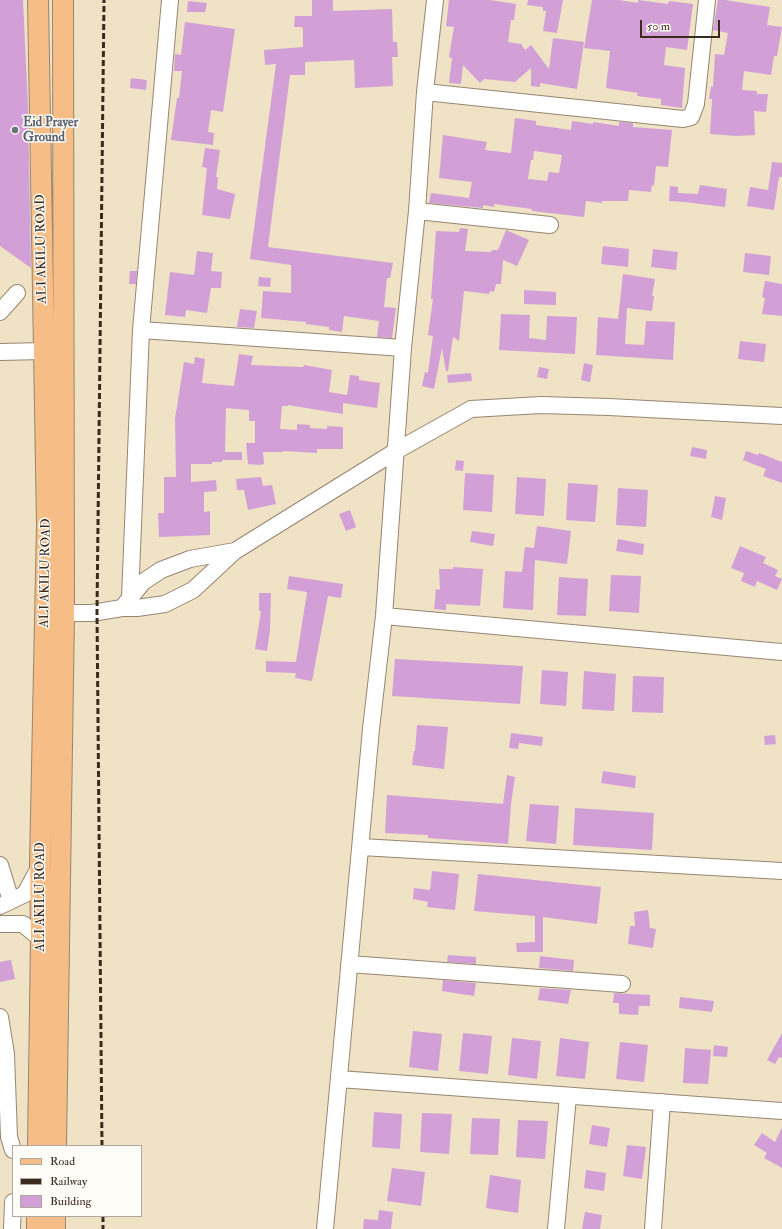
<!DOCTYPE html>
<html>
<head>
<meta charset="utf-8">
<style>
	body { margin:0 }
	#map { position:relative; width:782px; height:1229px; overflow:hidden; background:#f0e2c5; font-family:"IM FELL Double Pica",serif }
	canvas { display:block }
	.legend { position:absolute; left:12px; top:1145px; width:130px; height:72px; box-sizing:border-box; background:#fdfcf7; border:1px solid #afa8a0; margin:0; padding:5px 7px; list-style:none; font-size:12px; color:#3b2a1e }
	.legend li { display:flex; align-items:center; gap:8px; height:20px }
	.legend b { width:20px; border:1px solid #afa8a0 }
	.scale { position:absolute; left:640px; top:20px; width:80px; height:18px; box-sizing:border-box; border:2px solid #3b2a1e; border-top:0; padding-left:5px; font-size:12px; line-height:14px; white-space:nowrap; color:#3b2a1e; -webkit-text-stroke:3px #fdfcf7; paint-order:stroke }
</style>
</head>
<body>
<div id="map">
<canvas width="782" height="1229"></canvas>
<ul class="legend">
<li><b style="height:5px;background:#f6be86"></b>Road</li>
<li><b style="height:5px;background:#3b2a1e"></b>Railway</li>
<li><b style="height:11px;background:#d2a0d7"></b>Building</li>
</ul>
<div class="scale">50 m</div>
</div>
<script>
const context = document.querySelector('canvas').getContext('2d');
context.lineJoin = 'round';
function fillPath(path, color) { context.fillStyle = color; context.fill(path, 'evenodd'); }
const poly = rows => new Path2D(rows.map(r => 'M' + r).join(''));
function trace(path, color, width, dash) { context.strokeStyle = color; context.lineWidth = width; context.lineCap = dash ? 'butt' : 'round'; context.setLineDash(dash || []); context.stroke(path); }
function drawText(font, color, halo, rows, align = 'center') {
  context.font = font + ' "IM FELL Double Pica",serif'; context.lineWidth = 3; context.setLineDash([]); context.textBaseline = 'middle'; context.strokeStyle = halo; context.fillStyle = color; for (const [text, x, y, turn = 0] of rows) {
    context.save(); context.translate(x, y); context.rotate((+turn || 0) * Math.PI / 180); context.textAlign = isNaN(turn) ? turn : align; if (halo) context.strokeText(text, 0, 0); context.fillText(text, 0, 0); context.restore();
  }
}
const building = poly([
	[0,0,23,0,28,107,31,268,0,246],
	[312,0,333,0,333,11,392,9,393,42,397,42,398,57,392,57,393,86,355,88,354,60,305,62,305,75,290,75,268,247,393,263,390,278,387,278,384,307,396,308,392,338,377,337,379,321,344,316,342,332,329,330,329,327,306,324,306,322,261,318,263,291,291,293,291,265,250,259,276,64,265,65,264,50,303,47,303,29,302,27,294,27,295,16,312,16],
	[449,0,490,0,516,4,514,20,511,20,508,42,521,44,525,50,531,45,549,69,553,38,584,42,577,89,540,83,540,87,531,86,531,68,515,82,484,79,480,83,463,65,461,84,449,83,452,58,449,57,454,27,446,26],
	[528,0,563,0,557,33,543,31,546,11,543,11,543,7,527,5],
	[592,0,619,0,638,3,638,0,668,4,669,1,693,4,687,50,666,47,664,65,685,68,682,108,661,105,661,99,637,96,638,93,606,88,610,51,584,48],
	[718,0,725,0,770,7,767,25,782,27,777,56,774,56,771,75,744,71,742,90,757,91,757,94,768,94,766,112,754,111,755,135,736,136,710,134,712,99,709,99,711,86,713,87,715,54,724,55,728,33,713,30],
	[188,1,207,3,205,12,187,12],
	[185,22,235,29,223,112,211,110,208,132,214,133,213,145,171,140,177,98,179,98,182,71,174,71,175,54,181,55],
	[131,78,147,80,146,90,130,88],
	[515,118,536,121,536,125,571,130,572,121,593,124,593,122,619,126,619,122,620,122,633,123,633,127,672,130,668,167,656,166,654,186,652,185,651,192,629,190,628,201,602,201,602,203,586,201,584,217,532,211,532,209,494,204,494,207,483,205,483,208,429,203,431,193,469,198,472,182,439,178,443,135,487,142,485,150,511,153],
	[534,151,562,155,559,173,549,172,547,181,528,179,531,160,533,160],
	[205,148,220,150,216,177,218,177,217,189,235,194,230,219,202,215,207,168,202,167],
	[772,162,782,163,782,177,779,177,774,210,747,206,750,187,768,190],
	[700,185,727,189,725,207,685,202,669,201,670,186,678,187,678,193,698,194],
	[460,228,468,229,465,251,491,252,492,250,498,250,506,230,529,240,517,266,503,260,501,284,496,284,494,292,490,291,489,294,464,291,459,341,453,337,448,371,446,371,442,348,434,389,422,386,425,372,428,373,433,336,428,335,433,299,431,299,436,231,459,232],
	[603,246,629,249,628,267,601,264],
	[653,249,678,252,676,270,651,267],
	[197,251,213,253,211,271,222,272,221,288,211,288,207,313,186,310,185,317,165,315,170,272,194,275],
	[745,253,771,256,769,275,743,272],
	[130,271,137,271,136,284,129,284],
	[623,274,655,279,652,296,654,296,652,311,627,308,625,344,644,345,646,321,675,322,673,360,596,355,598,317,618,319],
	[259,277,271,278,270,287,258,286],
	[765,281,782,284,782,316,762,314,765,298,762,297],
	[524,290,556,292,556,305,524,304],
	[240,309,257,311,254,328,237,327],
	[501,314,530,315,529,338,546,340,547,316,577,317,575,354,499,350],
	[740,341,766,344,764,362,738,359],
	[239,354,253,356,251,365,303,367,304,365,332,370,329,392,347,395,350,375,359,376,359,380,380,383,377,408,343,403,343,414,288,405,288,406,282,406,280,429,297,430,297,424,310,425,310,428,327,429,327,426,343,427,343,449,317,449,317,453,283,451,283,452,263,452,264,464,259,465,248,464,246,443,255,443,255,421,249,421,249,410,226,408,225,452,242,452,242,460,222,460,222,462,212,462,212,464,191,464,191,482,216,480,217,491,204,492,204,512,210,511,210,535,159,537,158,513,164,513,164,477,176,477,175,419,184,362,194,364,195,357,205,359,202,383,234,386],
	[584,363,593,365,590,382,581,380],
	[539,367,549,369,547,379,537,377],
	[471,373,472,381,448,383,447,375],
	[692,447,707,450,706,459,690,456],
	[746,451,758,455,759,453,782,462,782,483,763,476,766,469,743,460],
	[456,460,464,461,463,471,455,470],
	[465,473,494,475,492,512,463,510],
	[261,477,263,486,272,485,276,504,248,510,244,490,237,490,236,479],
	[517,477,546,479,544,516,515,514],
	[568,483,598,485,595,522,566,520],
	[618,488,648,490,646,527,616,525],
	[715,496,726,498,722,520,711,517],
	[350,510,356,527,346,531,339,514],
	[537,526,571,531,567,564,535,560,533,610,503,608,505,571,522,572,525,547,534,548],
	[472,531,495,534,493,546,470,542],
	[618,539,644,544,643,555,616,551],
	[740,546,766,557,763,563,778,570,775,576,782,579,777,590,757,581,755,587,741,581,744,573,731,568],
	[453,567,483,569,480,606,446,604,446,610,434,609,436,589,440,590,439,569,453,569],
	[611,575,641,576,639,613,609,611],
	[289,576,343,584,341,598,328,596,312,681,295,678,296,673,266,672,266,661,296,662,307,592,287,589],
	[559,577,588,579,586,616,557,615],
	[259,593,271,593,270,630,267,651,255,649,261,611,259,611],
	[395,659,523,666,520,704,392,696],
	[542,670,568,672,566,706,540,704],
	[584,671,616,674,614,711,582,709],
	[633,676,664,677,663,713,632,712],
	[417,725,448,727,444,769,412,765,414,751,415,751],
	[511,733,543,737,542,746,519,743,518,749,509,748],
	[775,735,776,744,765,745,764,736],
	[603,771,636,776,635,788,601,783],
	[507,775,515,777,511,804,508,844,428,838,428,835,385,833,387,795,503,804],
	[530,804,559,806,556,844,526,841],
	[575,808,654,813,652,850,573,845],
	[432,871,459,874,455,910,427,907,428,902,413,899,414,888,430,890],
	[478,874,601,887,597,924,543,917,543,952,517,952,516,943,535,942,535,916,474,911],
	[648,910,650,928,656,929,653,948,628,944,630,926,635,926,634,912],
	[448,955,476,957,476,964,447,962],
	[540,956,574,960,573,971,539,968],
	[11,960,15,979,0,982,0,962],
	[443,980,476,983,474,996,442,991],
	[540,988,571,990,568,1004,538,1000],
	[614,993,650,995,650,1006,639,1006,638,1015,619,1014,619,1003,613,1003],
	[680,997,714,1001,712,1012,679,1008],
	[413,1031,442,1034,438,1071,409,1067],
	[463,1033,492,1036,488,1074,459,1071],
	[782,1033,782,1058,779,1057,775,1064,767,1060],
	[512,1038,541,1041,537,1079,508,1075],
	[560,1038,589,1042,585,1079,556,1076],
	[620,1042,648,1045,644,1082,616,1079],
	[714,1045,728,1047,727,1057,713,1056],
	[685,1048,711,1050,708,1084,683,1083],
	[374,1112,402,1114,400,1149,372,1147],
	[422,1113,452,1114,449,1154,420,1152],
	[472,1118,500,1119,498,1155,470,1154],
	[518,1120,548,1121,545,1159,516,1157],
	[592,1125,610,1128,607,1147,589,1144],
	[782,1127,782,1168,764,1158,767,1153,754,1145,762,1133,775,1142],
	[627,1145,646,1147,642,1179,623,1176],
	[392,1168,425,1172,421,1206,387,1201],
	[586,1170,606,1173,604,1191,584,1188],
	[490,1175,521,1180,518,1213,486,1208],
	[379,1210,393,1212,391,1229,363,1229,364,1219,378,1220],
	[585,1212,602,1215,600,1229,582,1229]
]);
const minor = poly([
	[425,92,683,119,691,117,696,104,707,0],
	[417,211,550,225],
	[0,312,17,293],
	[141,330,403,348],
	[0,352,43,351],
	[130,598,141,330,170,0],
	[122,608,137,608,165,604,193,590,235,551,396,451,471,409,541,405,609,407,782,416],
	[64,613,92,613,122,608,143,582,161,570,190,559,235,551],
	[384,616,782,652],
	[361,847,782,871],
	[0,865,11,901],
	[0,906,25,894,40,866],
	[0,924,23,924,41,939],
	[349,964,622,984],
	[0,1017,6,1054,9,1137,13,1150],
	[339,1079,782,1111],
	[12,1229,13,1202],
	[325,1229,371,729,384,616,403,348,417,211,425,92,435,0],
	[556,1229,568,1096],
	[653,1229,662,1102]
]);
const major = poly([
	[38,0,47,524,40,864,41,939,38,1146],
	[56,1146,64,613,63,0],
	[37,1229,37,1216],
	[55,1229,55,1216]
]);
const rail = poly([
	[102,1146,97,612,104,0],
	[103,1216,103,1229]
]);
const markers = [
	[15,130,4,"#6b7280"]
];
const worshipNames = [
	["Eid Prayer",23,123],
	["Ground",23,138]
];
const streetNames = [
	["ALI AKILU ROAD",42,249,-91],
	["ALI AKILU ROAD",46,573,-89],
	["ALI AKILU ROAD",41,897,-90]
];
fillPath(building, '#d2a0d7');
trace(minor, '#968672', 18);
trace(major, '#968672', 22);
trace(minor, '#fff', 16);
trace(major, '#f6be86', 20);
trace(rail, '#3b2a1e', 3, [6, 3]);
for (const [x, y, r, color] of markers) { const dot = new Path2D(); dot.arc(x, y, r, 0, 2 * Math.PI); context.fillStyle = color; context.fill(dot); trace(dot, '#fdfcf7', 1.5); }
drawText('bold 13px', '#5b616d', '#fdfcf7', worshipNames, 'left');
drawText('13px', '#3b2a1e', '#fdfcf7', streetNames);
</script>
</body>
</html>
